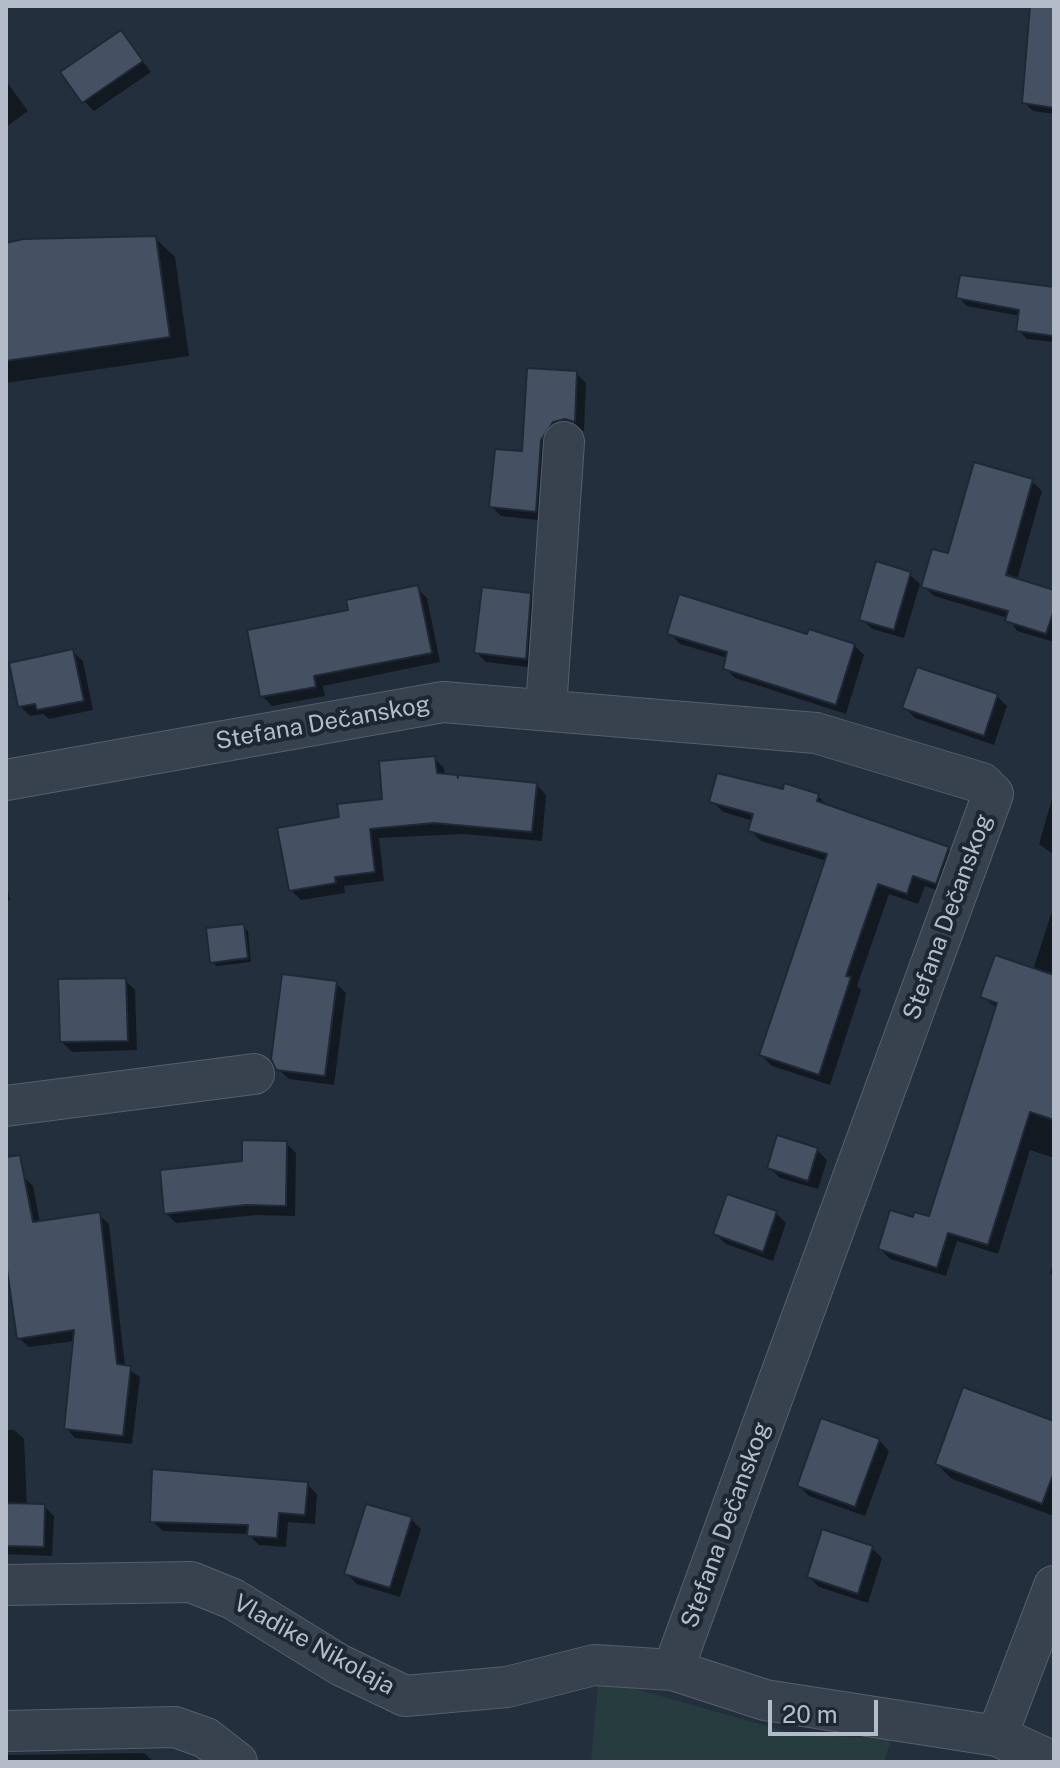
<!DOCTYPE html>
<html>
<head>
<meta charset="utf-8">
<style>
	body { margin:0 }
	#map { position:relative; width:1060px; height:1768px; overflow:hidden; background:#242f3e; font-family:"Public Sans",sans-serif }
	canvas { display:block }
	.frame { position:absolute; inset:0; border:8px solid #b4bcc9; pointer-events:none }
	.scale { position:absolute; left:768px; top:1700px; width:110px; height:36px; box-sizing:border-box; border:4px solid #b4bcc9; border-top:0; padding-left:10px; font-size:24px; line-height:28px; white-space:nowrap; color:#b4bcc9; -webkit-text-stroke:6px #1d2633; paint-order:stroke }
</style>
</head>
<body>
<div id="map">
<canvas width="1060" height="1768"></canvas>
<div class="frame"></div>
<div class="scale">20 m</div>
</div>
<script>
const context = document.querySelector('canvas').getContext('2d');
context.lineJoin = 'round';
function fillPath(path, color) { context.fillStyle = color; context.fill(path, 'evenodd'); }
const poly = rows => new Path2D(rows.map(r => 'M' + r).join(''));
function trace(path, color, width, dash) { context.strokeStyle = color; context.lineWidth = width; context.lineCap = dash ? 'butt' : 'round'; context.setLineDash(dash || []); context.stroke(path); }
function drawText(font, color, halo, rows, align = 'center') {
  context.font = font + ' "Public Sans",sans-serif'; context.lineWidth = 8; context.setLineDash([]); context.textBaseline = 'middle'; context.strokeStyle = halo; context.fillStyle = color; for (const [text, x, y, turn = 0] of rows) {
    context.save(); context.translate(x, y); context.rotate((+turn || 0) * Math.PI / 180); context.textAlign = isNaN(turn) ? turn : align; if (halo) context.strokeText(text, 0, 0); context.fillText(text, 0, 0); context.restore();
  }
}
const green = poly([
	[618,1684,795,1734,891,1739,884,1762,591,1762,598,1686]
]);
const shadow = poly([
	[1054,22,1054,114,1033,111,1025,103],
	[121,33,151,72,94,111,84,101],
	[6,81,28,111,6,127],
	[155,238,175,257,189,356,6,383,6,245],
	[1054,289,1054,342,1027,339,1018,330,1020,316,967,306,958,297],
	[576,373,586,383,584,431,576,428,546,521,501,516,491,506],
	[1032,481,1042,491,1017,580,1054,592,1054,642,1017,631,1008,618,934,596,924,586,949,555],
	[909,574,920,584,904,638,872,629,862,619],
	[417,588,427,598,440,662,323,686,325,696,272,706,262,696,351,612],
	[530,595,540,605,536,668,486,662,476,652],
	[670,633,854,645,864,655,846,714,735,678,725,668,728,658,680,644],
	[72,651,83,661,93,710,49,719,43,714,30,716,20,706],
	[997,696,1007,706,994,745,915,718,905,708],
	[434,758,444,768,445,776,459,780,536,784,546,795,542,841,463,834,379,838,384,881,344,886,345,893,301,900,291,890,341,818,385,800],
	[784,792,818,796,830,808,948,848,959,860,947,894,925,886,918,904,889,894,857,986,861,990,830,1085,772,1066,761,1055,827,861,761,841,750,830,753,821,723,812,712,801],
	[1054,792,1054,855,1039,844],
	[6,880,10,900,6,901],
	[1054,905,1054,1158,1030,1150,998,1254,957,1241,946,1276,890,1259,880,1249,914,1220,930,1219,997,1008,982,997,1033,970],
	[243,926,248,931,251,962,217,966,212,962],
	[125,980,135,990,137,1050,72,1052,62,1042],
	[336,983,346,993,334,1085,289,1079,278,1069],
	[286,1143,296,1153,295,1216,257,1215,176,1223,166,1213,244,1163],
	[817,1150,827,1160,818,1189,780,1178,769,1167],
	[23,1176,33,1186,40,1223,99,1215,109,1224,125,1367,140,1377,132,1444,75,1438,66,1428,75,1341,29,1347,19,1338,6,1250,6,1180],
	[776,1213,786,1223,773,1261,726,1244,715,1234],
	[1054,1261,1054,1277,1050,1273],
	[1054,1423,1054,1516,952,1479,937,1464],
	[6,1430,14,1430,24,1439,27,1506,44,1506,54,1516,52,1556,6,1554],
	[879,1440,889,1451,865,1516,809,1496,799,1486],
	[307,1484,317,1494,315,1524,288,1522,286,1547,259,1545,248,1534,163,1531,152,1521],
	[411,1519,421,1529,400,1597,357,1584,347,1574],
	[872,1548,882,1558,868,1603,819,1587,809,1577],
	[144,1753,154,1762,6,1762,6,1755]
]);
const building = poly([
	[1030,6,1054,6,1054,108,1022,103,1030,6],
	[121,30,143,61,82,103,60,72,121,30],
	[156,236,170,337,6,361,6,243,23,239,156,236],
	[960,275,1054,287,1054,336,1016,331,1019,310,956,298,960,275],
	[527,368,577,371,575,422,565,419,553,422,541,440,536,512,489,507,495,449,522,451,527,368],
	[974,462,1033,479,1006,575,1054,590,1054,610,1046,634,1005,621,1008,611,921,587,932,549,948,553,974,462],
	[876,561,911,572,894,630,859,620,876,561],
	[418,585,432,653,314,676,316,687,260,697,247,630,348,610,346,600,418,585],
	[482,587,531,593,526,659,474,653,482,587],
	[679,594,807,634,809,629,855,644,836,705,723,669,727,652,667,634,679,594],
	[73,649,84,701,37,710,35,704,18,707,9,663,73,649],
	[917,667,998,694,984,736,902,708,917,667],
	[435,756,437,773,457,775,458,778,458,775,537,783,532,832,434,823,370,829,375,872,335,877,336,883,289,891,277,828,339,817,337,804,382,799,379,761,435,756],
	[717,773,783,789,784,783,819,794,817,801,949,847,936,884,913,876,907,894,878,884,846,976,851,977,819,1075,759,1055,827,854,748,831,753,814,709,802,717,773],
	[244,924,248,958,210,963,206,928,244,924],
	[995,955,1054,975,1054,1120,1030,1112,988,1245,948,1233,937,1268,878,1249,890,1210,913,1217,914,1212,929,1216,997,1003,980,997,995,955],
	[282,974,337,981,325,1076,276,1070,271,1059,282,974],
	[126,978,128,1041,60,1042,58,979,126,978],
	[777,1135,818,1148,808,1181,767,1168,777,1135],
	[242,1140,287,1141,286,1206,246,1205,164,1214,160,1170,242,1161,242,1140],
	[20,1155,33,1222,100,1212,117,1364,131,1366,123,1436,64,1429,74,1330,17,1339,6,1263,6,1157,20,1155],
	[727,1194,777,1211,763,1252,713,1234,727,1194],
	[963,1387,1054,1421,1054,1472,1042,1504,935,1464,963,1387],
	[821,1418,880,1439,855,1507,797,1486,821,1418],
	[152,1469,308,1482,305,1515,279,1513,277,1538,247,1536,248,1525,150,1522,152,1469],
	[6,1503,45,1504,44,1547,6,1546,6,1503],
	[366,1504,412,1517,390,1588,344,1574,366,1504],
	[822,1529,873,1546,858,1594,807,1577,822,1529]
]);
const minor = poly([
	[546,709,564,442],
	[6,780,443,702,816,733,982,783,993,794,673,1670],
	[6,1106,254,1074],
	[6,1585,191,1582,233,1599,340,1665,405,1696,507,1687,594,1665,673,1670,765,1700,997,1736,1054,1762],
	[6,1731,175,1727,206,1738,237,1762],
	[997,1736,1054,1586]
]);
const streetNames = [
	["Stefana Dečanskog",323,723,-10],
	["Stefana Dečanskog",948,917,-70],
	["Stefana Dečanskog",726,1525,-70],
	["Vladike Nikolaja",314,1645,29]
];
fillPath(green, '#263c3f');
fillPath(shadow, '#0007');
fillPath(building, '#455162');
trace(building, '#1f2835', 2);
trace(minor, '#565f6c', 42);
trace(minor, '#38414e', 40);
drawText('24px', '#b4bcc9', '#1d2633', streetNames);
</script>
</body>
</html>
